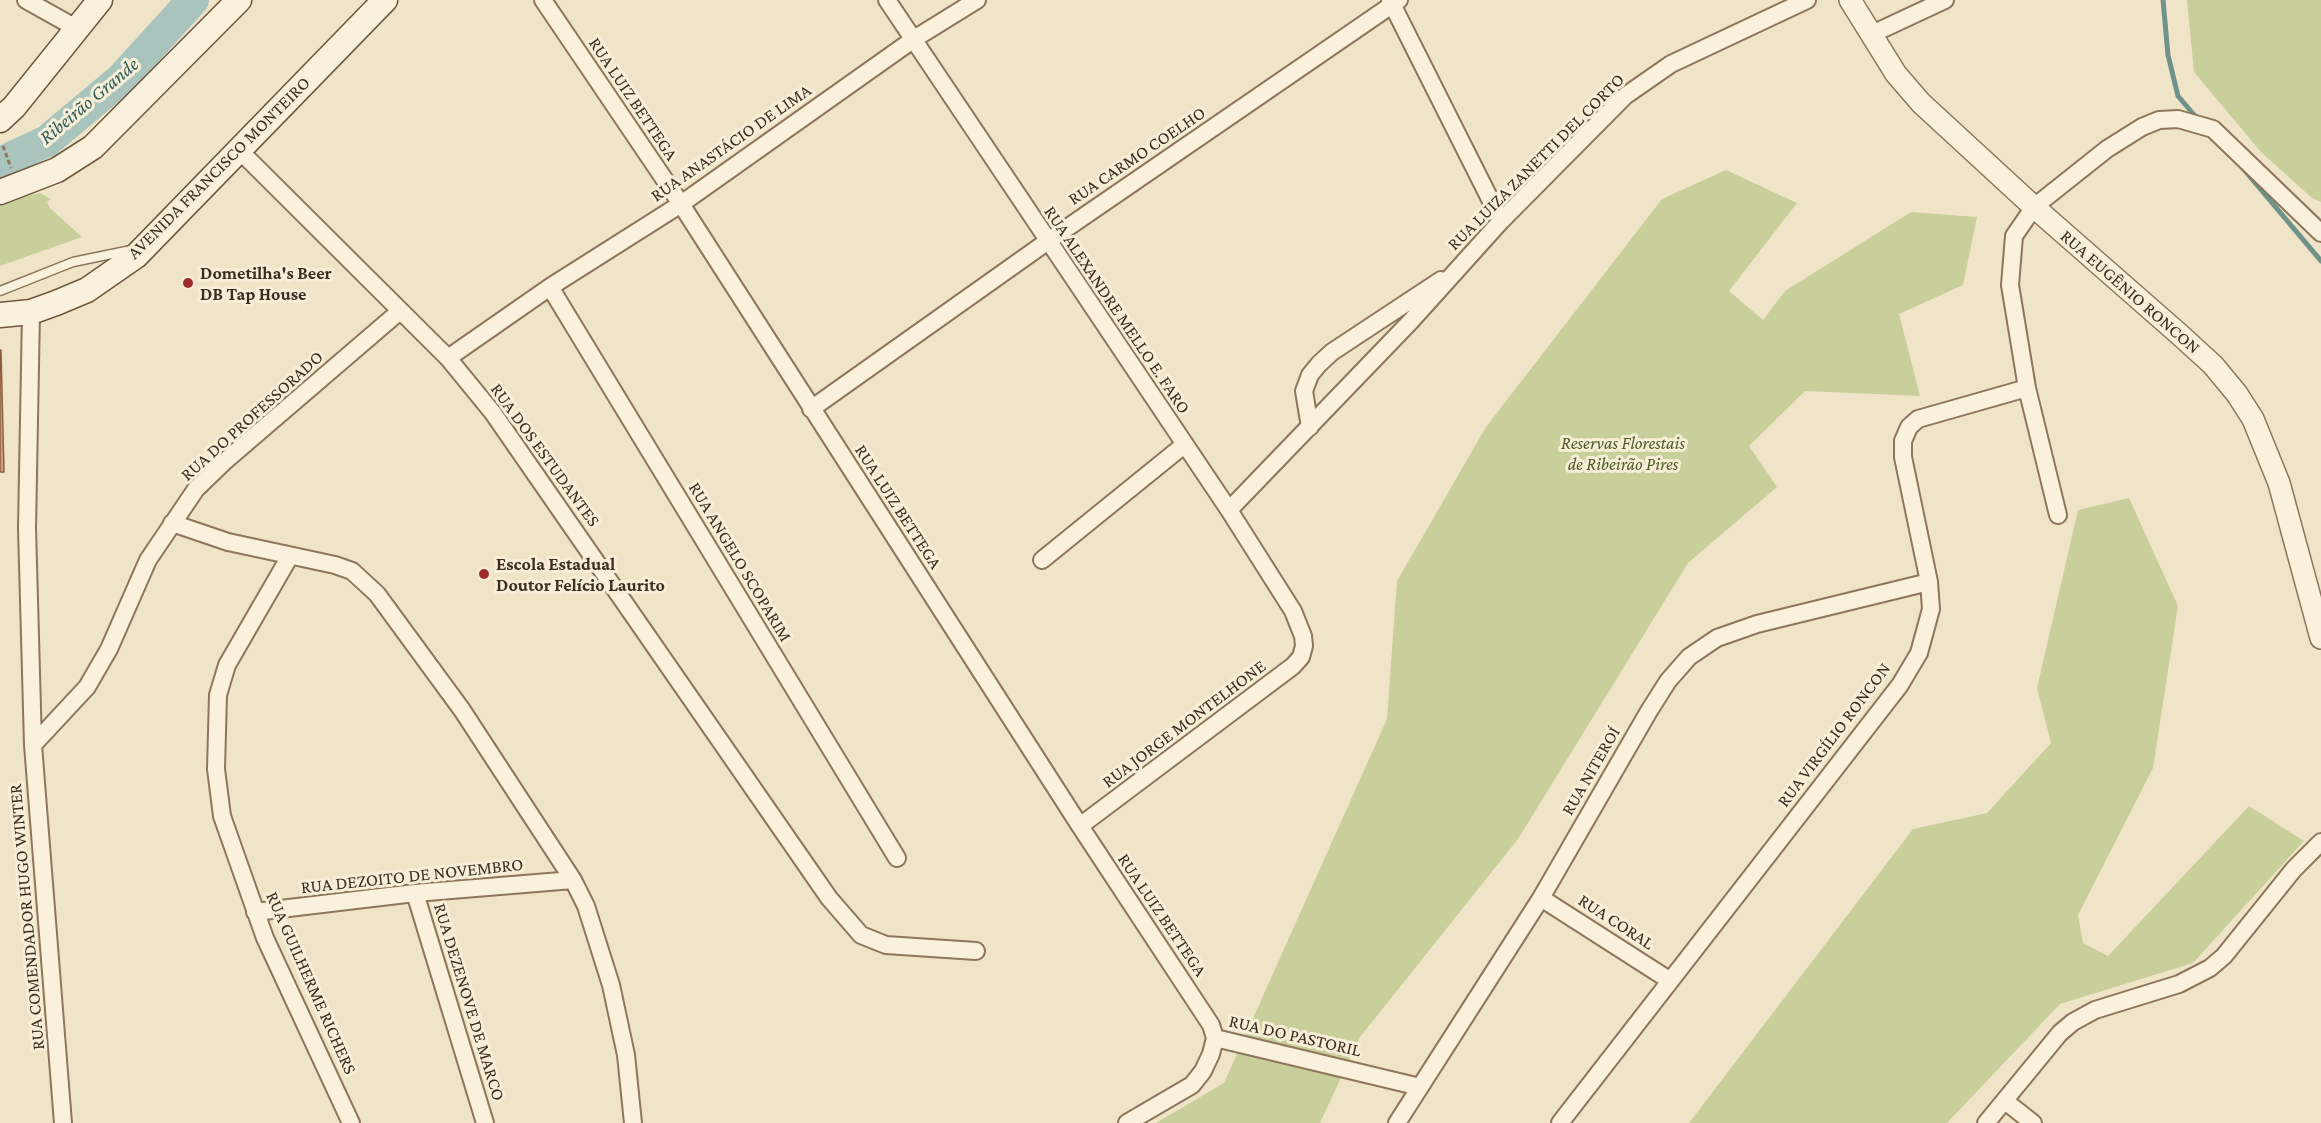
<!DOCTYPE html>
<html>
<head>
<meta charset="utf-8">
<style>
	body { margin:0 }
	canvas { display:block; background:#f0e4c8 }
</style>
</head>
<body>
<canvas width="2321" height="1123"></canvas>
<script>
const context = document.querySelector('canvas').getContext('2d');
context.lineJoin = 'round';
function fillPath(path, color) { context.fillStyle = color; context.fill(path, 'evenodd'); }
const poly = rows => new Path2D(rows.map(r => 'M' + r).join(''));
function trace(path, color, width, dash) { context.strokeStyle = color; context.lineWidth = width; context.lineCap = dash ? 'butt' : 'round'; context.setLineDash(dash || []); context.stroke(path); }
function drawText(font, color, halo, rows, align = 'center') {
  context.font = font + ' "Crimson Pro",serif'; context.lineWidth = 6; context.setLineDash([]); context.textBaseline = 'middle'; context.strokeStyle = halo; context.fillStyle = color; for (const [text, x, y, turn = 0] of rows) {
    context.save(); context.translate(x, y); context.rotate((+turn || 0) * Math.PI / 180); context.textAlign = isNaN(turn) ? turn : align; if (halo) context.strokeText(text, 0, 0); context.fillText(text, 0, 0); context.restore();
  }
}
const green = poly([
	[2187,0,2321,0,2321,202,2312,198,2261,152,2194,72],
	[1726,170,1797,203,1729,291,1763,320,1785,291,1911,212,1977,217,1963,285,1899,314,1920,396,1805,391,1749,446,1777,487,1688,563,1518,839,1360,1037,1320,1123,1156,1123,1224,1083,1387,719,1397,581,1486,427,1662,199],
	[40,193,51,199,47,202,50,208,82,237,0,266,0,202],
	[2129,498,2178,606,2153,768,2078,915,2083,943,2108,956,2249,806,2304,841,2193,963,2060,1004,1947,1123,1689,1123,1913,829,1987,813,2051,743,2037,688,2078,510]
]);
const stream = poly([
	[2163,0,2168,55,2178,96,2195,116],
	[2241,166,2321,261]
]);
const river = poly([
	[0,163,47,141,121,79,193,0]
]);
const building = poly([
	[0,350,1,350,4,472,0,472,0,350]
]);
const path = poly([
	[3,146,11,168]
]);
const service = poly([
	[0,291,73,262,131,250]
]);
const minor = poly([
	[26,0,76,28],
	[543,0,681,204,1080,826,1211,1025,1215,1038,1211,1054,1203,1071,1192,1085,1127,1123],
	[887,0,1229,510,1293,611,1303,636,1304,646,1301,657,1293,666,1080,826],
	[1390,0,1501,221],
	[1872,34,1945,0],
	[239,150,448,358,493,413,829,898,861,935,886,945,976,951],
	[550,287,897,858],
	[31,312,27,528,33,745,63,1123],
	[448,358,550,287,681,204,914,39,977,0],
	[811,409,1048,241,1399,0],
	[1310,427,1304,391,1310,375,1319,364,1332,352,1441,280],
	[1229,510,1411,321,1501,221,1625,96,1671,64,1807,0],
	[2058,515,2027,388,2010,285,2014,236,2034,207,2107,149,2142,127,2159,120,2178,119,2213,129,2321,233],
	[172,523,228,542,335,565,352,571,377,594,462,710,573,880,586,906,611,985,626,1055,633,1123],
	[290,556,227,665,218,695,216,769,222,816,265,938,351,1123],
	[1042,560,1184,445],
	[33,745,87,687,109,649,148,560,196,489,224,462,400,311],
	[415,893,485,1123],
	[1541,898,1669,980],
	[255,912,415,893,573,880],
	[1215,1038,1420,1087],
	[2005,1101,2033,1123],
	[1397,1123,1541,898,1649,711,1668,681,1689,657,1717,638,1757,624,1929,582],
	[1560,1123,1900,685,1919,653,1931,609,1929,582,1903,457,1903,441,1909,427,1918,419,2027,388],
	[1986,1123,2060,1033,2073,1022,2095,1010,2179,984,2210,968,2224,956,2294,869,2321,842]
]);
const tertiary = poly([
	[1850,0,1896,74,1921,103,2034,207,2179,334,2213,365,2237,394,2253,419,2279,483,2321,638]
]);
const secondary = poly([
	[0,120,14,107,100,0],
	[0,192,57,170,93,147,239,0],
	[0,315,31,312,56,303,87,290,136,256,385,0]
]);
const markers = [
	[188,283,6,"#9e2a2b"],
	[484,574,6,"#9e2a2b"]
];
const streetNames = [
	["RUA LUIZ BETTEGA",633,99,56],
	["RUA ANASTÁCIO DE LIMA",731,143,-35],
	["RUA CARMO COELHO",1137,156,-34],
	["RUA LUIZA ZANETTI DEL CORTO",1536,162,-45],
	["AVENIDA FRANCISCO MONTEIRO",219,168,-45],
	["RUA EUGÊNIO RONCON",2130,292,41],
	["RUA ALEXANDRE MELLO E. FARO",1117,310,56],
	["RUA DO PROFESSORADO",252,416,-42],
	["RUA DOS ESTUDANTES",545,455,54],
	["RUA LUIZ BETTEGA",898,507,57],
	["RUA ANGELO SCOPARIM",740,562,59],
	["RUA JORGE MONTELHONE",1184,724,-37],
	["RUA VIRGÍLIO RONCON",1834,735,-53],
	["RUA NITEROÍ",1591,771,-60],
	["RUA DEZOITO DE NOVEMBRO",412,876,-6],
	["RUA LUIZ BETTEGA",1162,915,56],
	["RUA COMENDADOR HUGO WINTER",27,917,-95],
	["RUA CORAL",1616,922,33],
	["RUA GUILHERME RICHERS",311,983,66],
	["RUA DEZENOVE DE MARCO",469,1002,73],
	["RUA DO PASTORIL",1295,1036,13]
];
const poiNames = [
	["Dometilha's Beer",200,273],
	["DB Tap House",200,294],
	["Escola Estadual",496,564],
	["Doutor Felício Laurito",496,585]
];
const parkNames = [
	["Reservas Florestais",1623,443],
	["de Ribeirão Pires",1623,464]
];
const waterNames = [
	["Ribeirão Grande",89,101,-40]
];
fillPath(green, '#c9cf9b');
trace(stream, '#6f938a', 5);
trace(river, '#a9c4bc', 32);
fillPath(building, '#cf9f7d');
trace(building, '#8d5f41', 1.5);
trace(service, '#8d765c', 11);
trace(minor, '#8d765c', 20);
trace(tertiary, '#8d765c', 24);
trace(secondary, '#6f573f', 27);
trace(path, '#8d765c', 3, [4.5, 3]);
trace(service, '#faf1dc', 8);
trace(minor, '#faf1dc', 16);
trace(tertiary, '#faf1dc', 21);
trace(secondary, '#faf1dc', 24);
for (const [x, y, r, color] of markers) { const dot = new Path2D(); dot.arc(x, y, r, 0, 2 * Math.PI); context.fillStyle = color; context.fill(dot); trace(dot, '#f7eed8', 2); }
drawText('18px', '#3d2e20', '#f7eed8', streetNames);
drawText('bold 18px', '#3d2e20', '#f7eed8', poiNames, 'left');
drawText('italic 18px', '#4d5a26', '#f7eed8', parkNames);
drawText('italic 20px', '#2f5d5a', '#f7eed8', waterNames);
</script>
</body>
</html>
